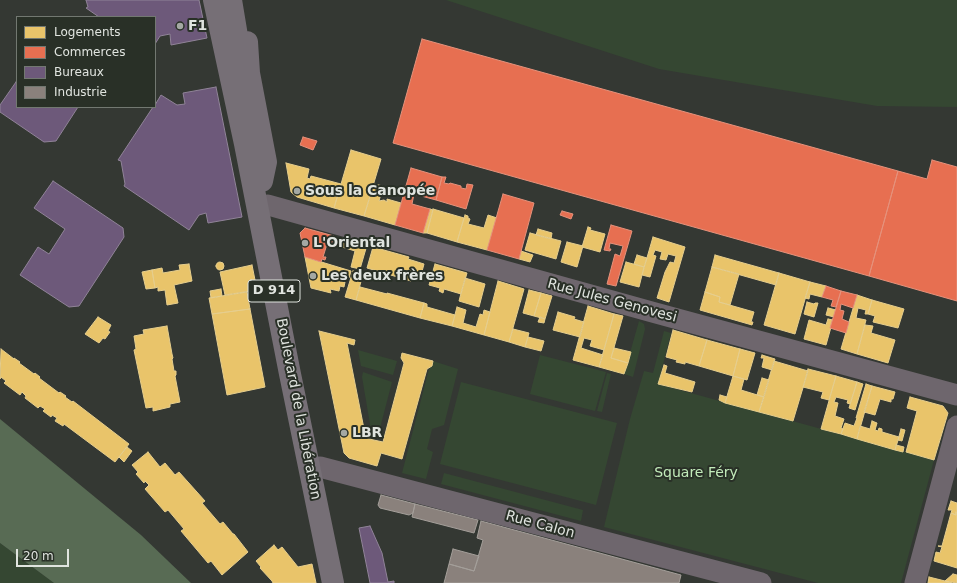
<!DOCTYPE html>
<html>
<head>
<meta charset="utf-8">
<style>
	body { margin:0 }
	#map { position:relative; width:957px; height:583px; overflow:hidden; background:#343833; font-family:"DejaVu Sans",sans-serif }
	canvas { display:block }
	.legend { position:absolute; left:16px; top:16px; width:140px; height:92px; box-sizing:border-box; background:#293027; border:1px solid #727871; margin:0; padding:5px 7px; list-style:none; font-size:12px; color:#e0e4df }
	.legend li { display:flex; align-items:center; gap:8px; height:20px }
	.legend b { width:20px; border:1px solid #727871 }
	.scale { position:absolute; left:16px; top:549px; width:53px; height:18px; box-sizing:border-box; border:2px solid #e0e4df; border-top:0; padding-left:5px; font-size:12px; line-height:14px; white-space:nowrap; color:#e0e4df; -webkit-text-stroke:3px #293027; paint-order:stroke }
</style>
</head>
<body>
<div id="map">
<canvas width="957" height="583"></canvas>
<ul class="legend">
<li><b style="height:11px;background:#e9c46a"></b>Logements</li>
<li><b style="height:11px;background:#e76f51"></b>Commerces</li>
<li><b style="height:11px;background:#6d597a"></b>Bureaux</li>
<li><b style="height:11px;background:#8a817c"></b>Industrie</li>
</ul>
<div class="scale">20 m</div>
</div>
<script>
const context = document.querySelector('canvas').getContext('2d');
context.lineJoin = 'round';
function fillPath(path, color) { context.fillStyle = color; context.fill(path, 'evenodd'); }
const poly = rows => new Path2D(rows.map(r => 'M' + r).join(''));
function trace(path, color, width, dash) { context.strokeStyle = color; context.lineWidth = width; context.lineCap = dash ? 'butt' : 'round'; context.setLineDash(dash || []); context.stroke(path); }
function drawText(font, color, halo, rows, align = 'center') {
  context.font = font + ' "DejaVu Sans",sans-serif'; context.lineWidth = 4; context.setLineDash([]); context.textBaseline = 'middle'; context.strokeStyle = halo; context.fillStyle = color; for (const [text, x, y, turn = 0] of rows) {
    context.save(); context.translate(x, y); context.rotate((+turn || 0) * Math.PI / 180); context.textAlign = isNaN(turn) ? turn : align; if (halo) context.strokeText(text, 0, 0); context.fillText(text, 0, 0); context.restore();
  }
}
const green = poly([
	[446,0,957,0,957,107,877,106,659,69],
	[639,321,644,324,645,329,633,377,624,374],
	[664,331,671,333,658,384,934,460,901,583,818,583,604,527,630,419,644,371,653,373],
	[358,350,397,361,393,375,361,366],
	[540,355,606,372,595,411,530,394],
	[433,361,458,369,444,425,432,429,427,449,433,452,426,479,402,473,429,369,432,366],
	[363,372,392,382,379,432,371,430,362,377],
	[607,373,611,374,602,412,597,411],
	[461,382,617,423,596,505,440,464],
	[444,473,583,510,581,521,441,484],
	[0,543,54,583,0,583]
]);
const forest = poly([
	[0,419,141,535,191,583,54,583,0,543]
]);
const homes = poly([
	[351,150,381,159,364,216,334,208,351,150],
	[286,163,309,169,307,178,310,179,311,176,341,184,334,208,297,197,291,192,286,163],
	[374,184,383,186,379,201,384,200,387,202,387,199,401,203,395,225,364,216,374,184],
	[430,209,433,210,427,233,423,233,430,209],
	[433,209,464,218,457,242,427,233,433,209],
	[465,215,468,216,468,218,470,219,468,224,484,228,488,215,497,218,487,250,457,242,465,215],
	[588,227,591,228,590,230,605,234,600,252,582,247,588,227],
	[538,229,552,233,551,239,536,235,538,229],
	[530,233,561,241,556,259,525,250,530,233],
	[653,237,685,247,669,302,657,298,665,272,670,262,674,263,676,256,668,254,666,260,660,259,662,252,655,250,653,255,656,256,650,277,642,275,653,237],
	[342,238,367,245,360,269,351,267,355,251,339,246,342,238],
	[567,242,583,246,577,267,561,262,567,242],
	[373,247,409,257,408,259,424,264,420,279,412,277,411,281,367,268,373,247],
	[521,251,533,255,530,262,519,259,521,251],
	[637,255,647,258,644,267,634,264,637,255],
	[715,255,779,273,776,285,712,267,715,255],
	[305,257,351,271,349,278,343,276,341,281,345,282,344,287,340,286,339,291,330,289,331,293,311,288,305,257],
	[626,262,644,267,639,287,620,282,626,262],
	'216 266a4 4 0 1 1 8 0a4 4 0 1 1-8 0Z',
	[189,264,192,281,174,285,178,303,167,305,165,290,158,291,158,287,155,288,152,270,162,268,163,273,180,270,179,265,189,264],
	[435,264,467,273,461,294,444,289,443,293,439,291,440,288,429,285,435,264],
	[252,265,257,290,225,295,220,272,252,265],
	[712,267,739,274,730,305,719,302,720,297,705,292,712,267],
	[152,270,155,288,146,289,142,272,152,270],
	[353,271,363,274,356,300,345,297,353,271],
	[779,273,810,282,795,334,764,325,779,273],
	[465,278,485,284,479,307,459,301,465,278],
	[498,281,524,289,509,342,484,335,498,281],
	[810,282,826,286,822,297,810,294,809,299,805,298,810,282],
	[360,287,387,294,387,293,424,303,420,318,356,300,360,287],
	[221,289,222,296,211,298,210,291,221,289],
	[529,290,541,293,534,316,523,313,529,290],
	[247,292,250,309,212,314,209,298,247,292],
	[705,292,720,297,719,302,754,312,751,322,753,322,752,325,700,310,705,292],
	[541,293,552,296,545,319,534,316,541,293],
	[857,295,872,300,868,314,865,314,866,310,858,308,856,318,866,320,857,354,841,349,857,295],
	[872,300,904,309,898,328,873,322,875,316,868,314,872,300],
	[807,302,814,304,815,303,818,303,814,317,804,314,807,302],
	[424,303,427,304,427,307,455,315,452,326,420,318,424,303],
	[588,306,614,314,604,350,590,346,592,340,584,338,581,348,603,355,599,367,573,360,588,306],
	[457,307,466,310,463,323,476,327,480,314,483,315,484,310,490,312,484,335,452,326,457,307],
	[828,308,836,310,834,317,826,315,828,308],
	[250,309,265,387,227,395,212,314,250,309],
	[558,312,575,317,574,319,584,322,580,337,553,330,558,312],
	[614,314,623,316,611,358,628,363,624,374,599,367,614,314],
	[98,317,111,325,108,331,110,332,105,339,103,338,99,343,85,334,98,317],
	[540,317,545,319,544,323,538,322,540,317],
	[828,319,833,320,826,345,804,339,809,320,826,325,828,319],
	[865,325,873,326,871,333,895,340,888,363,857,354,865,325],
	[167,326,172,354,173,358,172,359,174,371,176,371,176,375,175,376,180,402,170,404,170,407,153,411,153,407,146,408,134,350,136,349,134,336,144,334,143,330,167,326],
	[513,329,529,333,525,347,509,342,513,329],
	[673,330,707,340,699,366,685,362,685,364,676,362,677,360,666,357,673,330],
	[319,331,355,340,354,345,347,343,365,434,369,439,383,442,404,363,401,358,402,353,433,361,432,366,427,369,402,459,381,453,377,466,349,458,344,453,319,331],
	[528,337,544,341,541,351,525,347,528,337],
	[707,340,740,349,733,376,699,366,707,340],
	[614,348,631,352,628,363,611,358,614,348],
	[1,349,14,359,14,358,20,362,19,363,34,374,35,373,40,377,39,378,59,393,60,392,66,396,65,397,72,402,73,401,129,444,115,462,64,424,63,426,55,421,57,418,52,415,51,417,43,411,45,409,40,406,38,408,25,398,26,396,22,392,20,395,4,383,6,381,1,377,0,379,1,349],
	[740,349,755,353,747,380,733,376,740,349],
	[762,355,775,359,772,370,762,367,764,358,761,358,762,355],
	[774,361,808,371,793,421,759,412,774,361],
	[664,365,667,366,665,373,695,382,692,392,658,384,664,365],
	[808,369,836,376,829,400,821,398,823,392,803,387,808,369],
	[733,376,744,379,741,390,764,397,759,412,725,403,733,376],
	[836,376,857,382,850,404,847,403,848,400,836,397,834,402,838,403,835,416,844,419,841,428,843,429,841,434,821,429,836,376],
	[762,378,769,380,764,397,757,395,762,378],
	[857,382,863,384,855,410,849,408,857,382],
	[866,384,872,386,857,439,841,434,845,423,854,426,857,418,856,418,866,384],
	[872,386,895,392,893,399,891,399,891,402,880,399,875,415,864,412,872,386],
	[720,395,727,397,725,403,719,400,720,395],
	[910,397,943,406,948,413,934,460,906,452,917,411,907,408,910,397],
	[872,421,877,423,875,430,878,431,879,428,882,429,882,432,899,437,895,450,857,439,860,426,870,429,872,421],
	[901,429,905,430,902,441,898,440,901,429],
	[896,445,904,447,903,452,895,450,896,445],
	[127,447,132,451,124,462,119,457,127,447],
	[148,452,160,467,165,463,175,475,179,472,205,501,202,503,220,524,223,522,233,534,234,534,248,552,222,575,211,561,208,563,181,531,184,529,168,510,165,512,145,489,149,485,145,481,144,483,136,474,138,472,132,465,148,452],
	[951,501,957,503,957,513,956,512,956,515,951,513,952,510,948,510,951,501],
	[956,512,957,513,957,568,934,561,936,552,940,553,942,547,938,546,942,546,951,513,956,515,956,512],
	[274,545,278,550,282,547,298,567,312,564,316,583,273,583,272,581,260,568,261,567,256,561,274,545],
	[953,574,957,575,957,583,945,581,953,574],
	[929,577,945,581,952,583,928,583,929,577]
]);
const shops = poly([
	[422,39,898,171,869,276,393,143,422,39],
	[303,137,317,141,313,150,300,145,303,137],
	[932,160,957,167,957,301,869,276,898,171,927,179,932,160],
	[411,168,442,177,436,200,414,194,412,204,430,209,423,233,395,225,411,168],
	[442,177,446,177,444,183,449,184,450,183,461,186,461,188,466,189,467,184,473,185,466,209,436,200,442,177],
	[503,194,534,203,519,259,487,250,503,194],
	[562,211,573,214,571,219,560,215,562,211],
	[611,225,632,231,616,286,607,284,615,254,620,256,623,246,610,243,609,249,611,249,610,251,604,250,611,225],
	[305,228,334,236,331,245,327,244,323,257,326,257,325,260,322,259,321,262,305,257,300,233,305,228],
	[826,286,841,291,836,307,831,306,833,300,822,297,826,286],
	[841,291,857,295,853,308,841,304,840,310,844,311,842,319,849,322,846,333,830,328,841,291]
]);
const offices = poly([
	[86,0,199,0,207,38,171,45,170,34,160,36,155,44,155,17,99,17,86,8,88,7,86,0],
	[16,82,17,83,17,107,78,107,56,141,44,142,0,112,0,105,16,82],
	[216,87,242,217,208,223,206,213,199,215,189,230,124,186,125,184,121,161,118,160,153,107,155,107,155,105,161,95,177,105,185,104,183,93,216,87],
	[53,181,123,228,124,237,79,306,69,307,20,275,38,247,49,254,65,229,34,208,53,181],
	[370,526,382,553,388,582,394,581,394,583,370,583,359,528,370,526]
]);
const industry = poly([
	[381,495,415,504,413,513,409,515,380,508,378,505,381,495],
	[415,504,478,520,474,533,412,517,415,504],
	[481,521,681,575,679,583,444,583,449,564,474,571,483,540,477,538,481,521],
	[453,549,479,556,474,571,449,564,453,549]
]);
const street = poly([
	[268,205,652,312,957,395],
	[320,467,761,583],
	[915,583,957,426]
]);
const primary = poly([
	[214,0,245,144,290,374,333,583],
	[231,0,239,48,239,61],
	[247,42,249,73,266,162,262,181]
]);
const markers = [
	[180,26,4,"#a4a8a3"],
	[297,191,4,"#a4a8a3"],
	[305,243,4,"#a4a8a3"],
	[313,276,4,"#a4a8a3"],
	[344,433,4,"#a4a8a3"]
];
const shields = [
	[274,291,52]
];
const shieldNames = [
	["D 914",274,291]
];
const poiNames = [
	["F1",188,26],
	["Sous la Canopée",305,191],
	["L'Oriental",313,243],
	["Les deux frères",321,276],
	["LBR",352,433]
];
const streetNames = [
	["Rue Jules Genovesi",612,301,15],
	["Boulevard de la Libération",298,409,79],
	["Rue Calon",540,525,15]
];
const parkNames = [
	["Square Féry",696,473]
];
fillPath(green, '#354732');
fillPath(forest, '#586b54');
fillPath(homes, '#e9c46a');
trace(homes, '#e6ce8d', 1);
fillPath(shops, '#e76f51');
trace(shops, '#e5927c', 1);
fillPath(offices, '#6d597a');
trace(offices, '#908398', 1);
fillPath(industry, '#8a817c');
trace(industry, '#a49f9a', 1);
trace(street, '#6e666d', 21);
trace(primary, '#766f76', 22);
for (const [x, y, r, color] of markers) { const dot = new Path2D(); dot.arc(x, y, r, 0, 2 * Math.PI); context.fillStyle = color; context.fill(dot); trace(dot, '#293027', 1.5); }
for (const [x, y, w] of shields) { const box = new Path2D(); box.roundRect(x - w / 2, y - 11, w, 22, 3); context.fillStyle = '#293027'; context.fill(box); trace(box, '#e0e4df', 1); }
drawText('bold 13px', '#e0e4df', null, shieldNames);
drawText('bold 14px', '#e0e4df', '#293027', poiNames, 'left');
drawText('14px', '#e0e4df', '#293027', streetNames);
drawText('14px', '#c2ebba', '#293027', parkNames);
</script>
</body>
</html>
